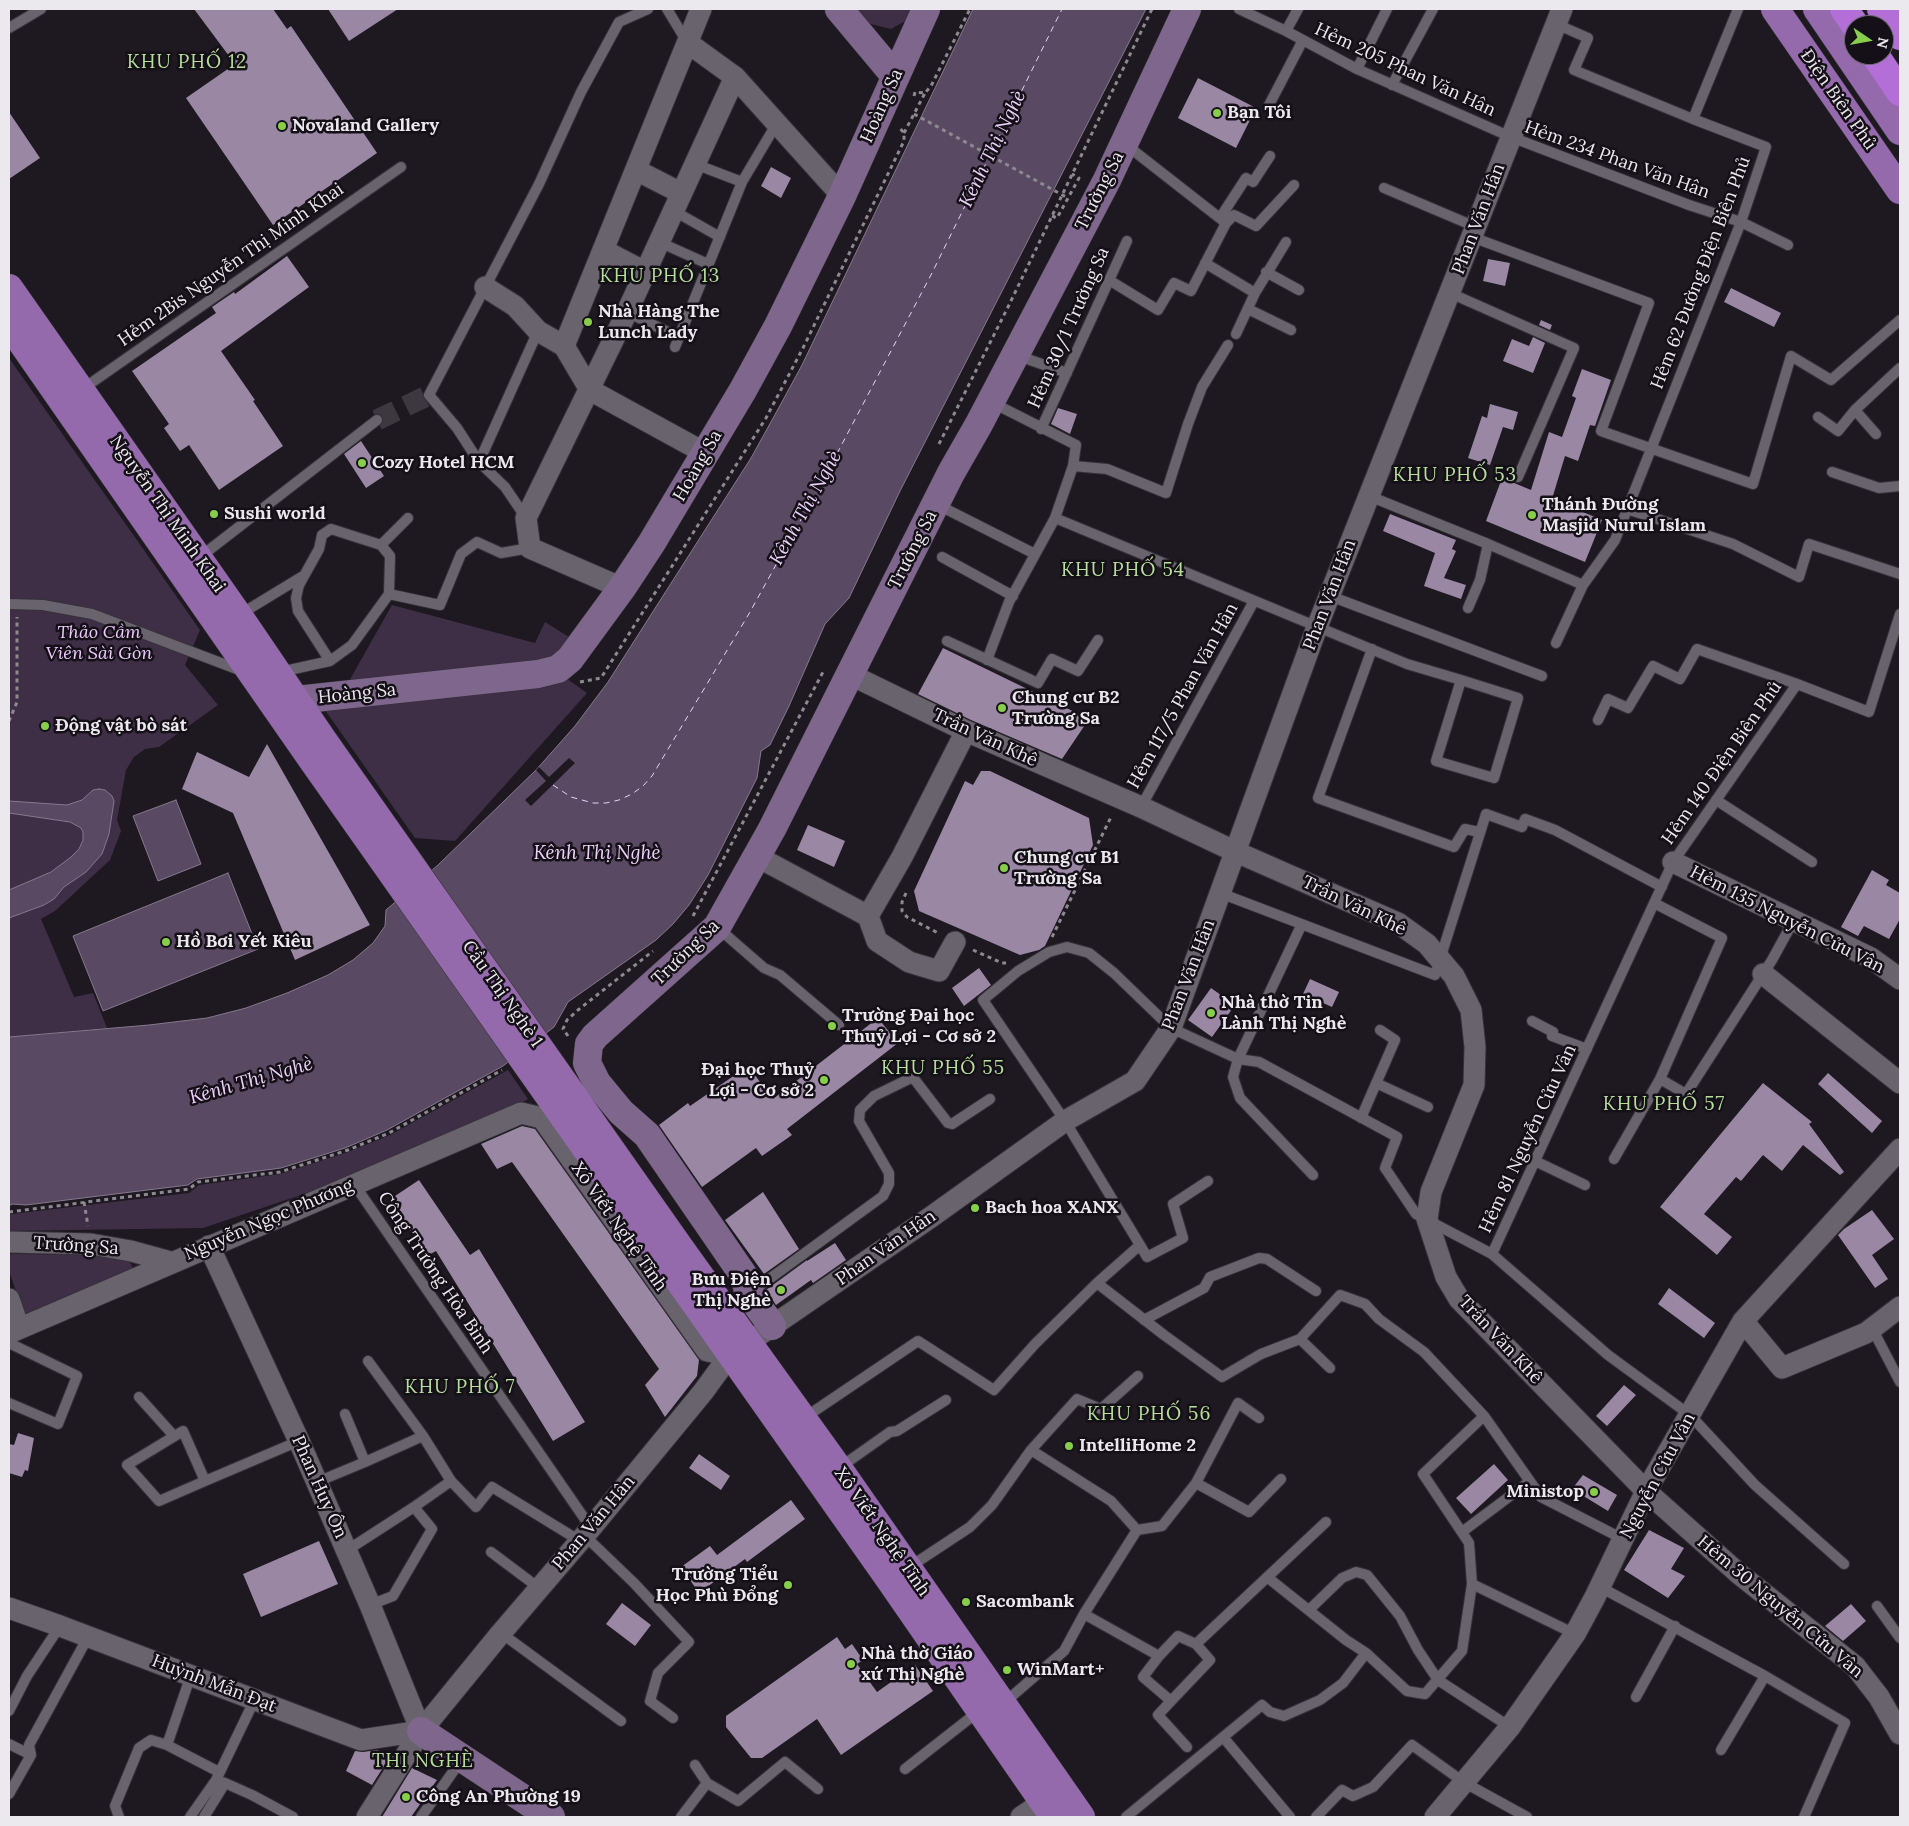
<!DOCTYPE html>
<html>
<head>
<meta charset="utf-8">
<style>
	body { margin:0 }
	#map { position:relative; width:1909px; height:1826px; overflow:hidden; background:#1e1821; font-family:Lora,serif }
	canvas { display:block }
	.frame { position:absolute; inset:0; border:10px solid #ebe8ee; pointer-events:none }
	.north { position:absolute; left:1844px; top:15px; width:50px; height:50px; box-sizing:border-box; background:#150f17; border:1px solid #6b666d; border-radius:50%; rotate:102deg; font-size:14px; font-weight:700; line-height:20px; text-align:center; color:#ebe8ee }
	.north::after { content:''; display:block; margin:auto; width:18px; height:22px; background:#87cf4a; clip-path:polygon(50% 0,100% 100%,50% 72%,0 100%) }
</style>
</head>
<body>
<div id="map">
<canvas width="1909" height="1826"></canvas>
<div class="frame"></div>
<div class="north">N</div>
</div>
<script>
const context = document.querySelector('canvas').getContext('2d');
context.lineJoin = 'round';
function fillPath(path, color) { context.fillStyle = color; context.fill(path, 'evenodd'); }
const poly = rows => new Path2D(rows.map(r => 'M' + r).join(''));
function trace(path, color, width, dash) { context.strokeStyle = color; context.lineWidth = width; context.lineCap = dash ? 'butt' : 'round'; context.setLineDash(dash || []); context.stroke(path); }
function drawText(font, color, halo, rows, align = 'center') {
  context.font = font + ' Lora,serif'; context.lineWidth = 5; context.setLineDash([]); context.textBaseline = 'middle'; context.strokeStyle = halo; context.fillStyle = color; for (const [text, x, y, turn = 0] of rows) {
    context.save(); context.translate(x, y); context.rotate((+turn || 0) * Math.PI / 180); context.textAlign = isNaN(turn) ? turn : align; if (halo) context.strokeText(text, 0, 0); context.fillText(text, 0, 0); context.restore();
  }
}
const green = poly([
	[850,9,912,9,907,20,891,29,859,21],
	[9,358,200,630,185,665,218,705,159,747,145,749,134,757,126,770,117,820,121,831,110,860,55,911,41,919,74,997,93,993,107,1028,9,1037],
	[392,605,535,643,545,622,569,637,548,666,344,690],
	[566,678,587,693,455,841,415,838,325,710],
	[508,1070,528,1099,496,1118,351,1178,203,1228,9,1231,9,1215,12,1214,189,1193,199,1185,280,1174,348,1152,390,1135],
	[9,1254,127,1255,134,1271,25,1317,9,1271]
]);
const water = poly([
	[973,9,1146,9,900,491,849,598,825,624,789,706,770,745,761,751,757,778,708,875,689,905,673,924,656,940,568,1002,554,1027,503,1066,387,1130,345,1148,281,1168,197,1179,188,1185,26,1205,12,1204,9,1206,9,1037,149,1025,207,1018,246,1008,287,993,328,975,353,960,373,943,385,926,386,910,438,865,536,770,575,726,608,682,751,458,777,411,802,365,973,9],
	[99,789,105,790,112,796,114,801,109,834,102,854,86,872,64,887,54,899,44,905,9,918,9,890,51,872,71,857,79,849,83,840,83,832,81,828,70,822,9,813,9,801,67,805,82,800,93,790,99,789],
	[176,800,201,864,158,881,133,816,176,800],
	[228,873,258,949,103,1011,73,936,228,873]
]);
const pier = poly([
	[569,758,575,763,531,806,525,800,546,781,536,770,539,767,549,777]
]);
const ferry = poly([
	[553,785,571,797,593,803,606,803,619,800,632,794,643,786,652,776,750,612,831,465,932,273,1062,9]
]);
const building = poly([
	[194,9,273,9,287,29,291,26,377,153,273,225,186,98,235,64],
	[328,9,398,9,349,41],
	[1198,78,1256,108,1236,148,1178,118],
	[9,112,40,158,9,179],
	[771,167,791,178,781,198,761,186],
	[287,256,309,287,221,351,255,400,253,401,283,446,219,490,189,445,180,451,164,428,169,424,132,371,216,313,212,307,234,292,235,294],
	[1488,259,1510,263,1505,286,1483,281],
	[1731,288,1781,313,1774,327,1724,302],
	[1541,320,1552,325,1550,330,1539,325],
	[1533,337,1545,343,1533,373,1503,361,1512,339,1529,346],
	[1582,369,1611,380,1595,426,1590,425,1578,461,1565,456,1552,499,1602,520,1585,562,1486,521,1502,478,1531,490,1549,432,1562,437,1576,398,1572,396],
	[1490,404,1518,412,1513,430,1503,427,1490,465,1468,458,1482,416,1487,418],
	[1058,408,1077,414,1070,434,1051,424],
	[361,441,384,476,366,488,344,454],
	[1390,514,1456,540,1452,549,1456,551,1444,578,1466,585,1461,599,1424,586,1435,553,1383,531],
	[943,648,1089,719,1062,759,971,720,918,694],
	[267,744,370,925,295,960,233,813,182,789,197,752,249,777],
	[981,771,990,771,1089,818,1093,845,1045,946,1039,950,1020,955,919,911,914,891,965,781,973,785],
	[808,825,845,841,834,867,797,850],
	[1872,870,1889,880,1886,885,1900,893,1900,919,1889,939,1864,926,1858,936,1841,927],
	[979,968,991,985,964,1006,952,988],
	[1310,979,1339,992,1332,1007,1303,994],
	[1211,988,1235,1005,1212,1037,1188,1020],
	[878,1018,898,1043,787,1129,792,1135,762,1156,756,1148,702,1187,659,1125,688,1103,690,1106,748,1066,773,1099],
	[1828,1073,1882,1121,1872,1133,1818,1084],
	[1763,1083,1812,1122,1809,1124,1844,1172,1840,1175,1803,1145,1782,1171,1763,1155,1741,1181,1736,1177,1704,1214,1732,1237,1717,1255,1660,1207],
	[522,1126,535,1129,699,1360,697,1376,665,1417,645,1385,659,1369,512,1162,497,1169,481,1144],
	[419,1180,470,1255,479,1249,585,1422,553,1441,436,1251,427,1256,389,1200],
	[763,1192,799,1249,764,1274,725,1220],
	[1872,1210,1894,1239,1872,1255,1888,1279,1875,1288,1838,1235,1844,1229],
	[835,1243,846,1260,813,1283,811,1280,776,1305,766,1290,807,1260,807,1261],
	[1669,1288,1715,1323,1704,1338,1658,1304],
	[1624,1385,1636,1395,1607,1426,1596,1416],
	[18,1433,34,1438,28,1471,25,1470,22,1477,9,1473,9,1444,14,1445],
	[699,1454,730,1476,721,1490,689,1468],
	[1494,1464,1508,1480,1471,1514,1456,1498],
	[1583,1475,1617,1495,1608,1511,1572,1489],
	[791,1500,805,1519,747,1562,745,1559,699,1593,681,1567,710,1546,717,1555],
	[1649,1530,1684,1548,1671,1569,1685,1576,1668,1598,1624,1570],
	[319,1541,338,1584,261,1617,243,1574],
	[622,1603,651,1625,635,1646,606,1624],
	[1851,1604,1866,1621,1843,1641,1825,1626],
	[837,1637,845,1649,852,1644,863,1660,857,1664,877,1692,915,1665,933,1691,841,1755,817,1719,762,1758,751,1758,726,1727,726,1716],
	[377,1750,391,1755,372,1785,346,1771,355,1751,363,1752],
	[412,1768,437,1780,411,1817,382,1817]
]);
const streetTunnel = poly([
	[377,420,429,395]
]);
const path = poly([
	[914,96,915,92,925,93,931,86,970,9],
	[904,133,925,93],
	[1052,216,1057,218,1079,178,1072,174],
	[939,444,1009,305,1152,9],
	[580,682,601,678,766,418,803,348,904,141,904,133,898,126],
	[9,721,17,702,17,617],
	[906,893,902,902,902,911,907,917,938,933],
	[693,916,823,672],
	[1052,937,1112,815],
	[973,950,1002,963,1006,963],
	[568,1036,563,1029,567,1020,578,1010,653,951],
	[84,1202,88,1226],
	[9,1212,189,1189,198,1182,280,1172,348,1150,389,1133,502,1070]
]);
const lane = poly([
	[667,9,687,42],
	[1239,9,1286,31,1298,9],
	[1556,24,1588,38,1574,70,1693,119],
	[9,28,41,9],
	[1286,31,1357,69,1511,137,1689,205,1741,222,1788,245],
	[1357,69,1387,9],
	[1392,85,1433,9],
	[1269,105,1303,40],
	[695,164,742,182],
	[1384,188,1476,227],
	[674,211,720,237],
	[1220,218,1246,178,1253,182,1270,156],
	[1226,223,1234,215,1256,226,1294,185],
	[1472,237,1649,303,1601,431,1753,484,1791,356,1831,380,1900,320],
	[659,242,708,264],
	[1205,263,1255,293,1286,242],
	[1266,272,1299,290],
	[1109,280,1158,310,1174,283,1191,291,1226,223,1125,144],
	[1450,293,1574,348,1518,477],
	[1248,309,1291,330],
	[627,312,678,337],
	[1236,334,1255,293],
	[675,347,742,182,777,123],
	[1016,355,1067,373],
	[81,390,401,167],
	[991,402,1076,445,1073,466,1107,469,1166,493,1188,424,1202,387,1228,345],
	[1855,410,1876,434],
	[1818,417,1838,431,1855,410,1900,368],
	[1041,429,1127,241],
	[479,462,538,331],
	[1832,472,1879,488,1900,486],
	[1369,496,1488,544,1583,585,1556,643],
	[936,504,1035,554],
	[1627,509,1733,544,1799,577,1809,544,1900,574],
	[526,518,505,487,479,462,457,428,429,395,539,184,581,92,619,22,648,9],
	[1055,518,1407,664,1461,680,1518,698,1494,778,1436,761,1461,680],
	[200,557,377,420],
	[942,557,1013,596],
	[1583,585,1615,540,1741,222,1766,147,1693,119,1738,9],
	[389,594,440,605,461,554,477,542,501,553,530,548],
	[1330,596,1542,676],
	[9,604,43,605,92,614,242,671],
	[1468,608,1480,580,1488,544],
	[239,615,303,576],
	[947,641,1038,683,1052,659,1078,671,1098,640],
	[1372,649,1318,798,1454,847,1465,829,1479,832],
	[987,660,1009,602,1055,518,1073,466],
	[330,661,298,611,296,598,299,585,319,549,322,535,331,529,381,545],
	[280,672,330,661,352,645,389,594,390,556,381,545,408,518],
	[1598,720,1608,699,1628,708,1653,666,1680,679,1697,649,1797,684],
	[1716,800,1812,862],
	[1141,807,1254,601],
	[1220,893,1435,975,1486,814,1522,827,1525,819,1555,830,1662,887],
	[1654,903,1722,938,1660,1079],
	[1301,926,1238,1059,1233,1077,1240,1098,1313,1175],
	[718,928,764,968,780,975,839,1025],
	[1532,1021,1553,1032,1552,1036,1587,1049],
	[1376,1083,1428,1107],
	[1361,1118,1395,1040,1380,1030],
	[1614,1159,1660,1079,1686,1094,1772,960,1794,920],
	[1535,1161,1585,1185],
	[354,1184,591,1528],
	[1140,1245,1147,1257,1183,1238,1173,1204,1208,1181],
	[1097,1283,1140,1245,1065,1121,983,1000,1018,971,1049,952,1067,947,1089,953,1114,973,1171,1028,1238,1059,1259,1062,1397,1137,1385,1168,1416,1214,1492,1254],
	[750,1293,883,1196,889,1184,889,1173,859,1121,860,1110,874,1096,911,1078,915,1080,948,1123,952,1124,990,1099],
	[1144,1320,1204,1288,1210,1277,1259,1258,1267,1259,1316,1291],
	[1872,1328,1900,1382],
	[1300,1339,1330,1368],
	[9,1343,77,1376,58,1424,9,1403],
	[139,1397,174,1436],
	[1484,1416,1423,1474,1469,1543,1472,1584,1575,1634],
	[804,1418,918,1341,994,1390,1035,1344,1097,1283,1164,1335,1222,1377,1261,1354,1300,1339,1340,1295,1365,1304,1379,1319,1424,1352,1484,1416,1541,1497,1623,1539],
	[1031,1450,1077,1399,1101,1409,1138,1376],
	[365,1462,423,1436],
	[839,1468,890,1432,897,1431,946,1400],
	[205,1481,183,1431,127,1465,159,1501,205,1481,299,1441],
	[451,1481,476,1507,492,1487,580,1541],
	[317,1482,365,1462,345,1414],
	[1196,1483,1249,1512,1281,1479],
	[1462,1532,1530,1481],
	[584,1535,634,1583,689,1642,658,1673,650,1701,673,1718],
	[346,1551,414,1507,451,1481,423,1436,368,1361],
	[491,1552,539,1588],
	[1844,1564,1755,1485,1690,1415,1608,1355,1492,1254,1673,862,1797,684,1869,712,1900,614],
	[908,1568,970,1527,992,1505,1031,1450,1111,1501,1137,1530],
	[1600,1587,1765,1676,1845,1723,1804,1817],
	[370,1605,393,1596,432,1529,414,1507],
	[1877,1606,1900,1638],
	[1309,1610,1342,1578,1356,1572,1367,1575,1400,1616,1418,1650,1438,1680,1510,1727],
	[1084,1614,1159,1656,1143,1677,1171,1701,1210,1660,1196,1644,1178,1636,1159,1656],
	[501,1633,621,1721],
	[1196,1644,1326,1522],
	[1366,1653,1407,1691,1425,1694,1462,1651,1472,1584],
	[1636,1697,1675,1626],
	[1171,1701,1158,1715,1187,1747],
	[1004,1703,1064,1651,1084,1614,1137,1530,1162,1526,1196,1483,1238,1403,1259,1418],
	[9,1711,27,1676,60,1626],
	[1223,1737,1290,1817],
	[9,1744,31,1755],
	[167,1745,219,1772],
	[1721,1750,1765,1676],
	[695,1765,707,1783,738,1801,785,1762,818,1789],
	[905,1769,979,1711],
	[225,1783,252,1795,293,1817],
	[9,1794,31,1755,29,1745,88,1637],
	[119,1817,115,1806,139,1748,151,1740,167,1745,191,1675],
	[190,1817,216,1780,255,1699],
	[204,1817,225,1783,219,1781],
	[421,1817,462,1759],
	[681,1817,707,1783],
	[1126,1817,1262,1705,1270,1712,1284,1716,1320,1700,1343,1683,1366,1653,1346,1640,1267,1577],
	[1316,1817,1342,1790,1353,1796,1373,1787,1412,1745,1465,1783,1527,1817]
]);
const street = poly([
	[688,43,735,77,842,196],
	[636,170,681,193],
	[603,250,645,272],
	[485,287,515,306,538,331,564,346,590,390,705,453],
	[564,346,701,9],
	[622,588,530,548,526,518,627,312,735,77],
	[849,674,966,731,1141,807,1234,851,1398,923,1427,944,1454,976,1471,1010,1475,1047,1474,1085,1431,1192,1427,1219,1446,1277,1459,1299,1646,1491,1738,1573,1855,1666,1879,1697,1900,1734],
	[756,856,868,916,902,857,966,731],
	[1673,862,1871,958,1900,979],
	[868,916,877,941,909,962,939,971,955,942],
	[1763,974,1900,1083],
	[9,1242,91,1244,131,1251,171,1262],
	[209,1246,299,1441,370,1605,421,1731],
	[9,1299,19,1328],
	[1743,1321,1782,1368,1866,1333,1900,1307],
	[9,1333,521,1113,542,1118,707,1351,730,1355],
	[9,1608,60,1626,361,1740,421,1731],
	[367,1817,421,1731,501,1633,591,1528,703,1392,730,1355,931,1217,1065,1121,1135,1081,1171,1028,1317,627,1562,9],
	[1021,1817,1043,1802],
	[1435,1817,1510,1727,1575,1634,1595,1597,1646,1491,1743,1321,1900,1149]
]);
const secondary = poly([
	[839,9,895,76],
	[296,700,538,674,558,669,570,659,622,588,651,544,743,390,778,326,842,196,926,9],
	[772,1326,749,1294,744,1276,647,1135,621,1112,597,1083,587,1063,589,1044,595,1036,717,927,772,829,951,473,979,424,1107,180,1187,9],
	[421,1731,551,1817]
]);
const primary = poly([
	[1775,9,1900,190],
	[1817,9,1900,131],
	[9,288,238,615,323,740,680,1248,838,1468,1081,1817],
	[9,324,313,761,890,1580,1054,1817]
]);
const highway = poly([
	[1844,9,1855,25],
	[1881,9,1900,36],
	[1875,55,1900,92]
]);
const pathBridge = poly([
	[914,114,1068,198]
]);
const markers = [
	[1217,113,5,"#87cf4a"],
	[282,126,5,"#87cf4a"],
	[588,322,5,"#87cf4a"],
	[362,463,5,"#87cf4a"],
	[214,514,5,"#87cf4a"],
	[1532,515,5,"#87cf4a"],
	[1002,708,5,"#87cf4a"],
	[45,726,5,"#87cf4a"],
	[1004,868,5,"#87cf4a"],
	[166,942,5,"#87cf4a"],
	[1211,1013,5,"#87cf4a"],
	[832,1026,5,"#87cf4a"],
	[824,1080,5,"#87cf4a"],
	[975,1208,5,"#87cf4a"],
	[781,1290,5,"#87cf4a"],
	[1069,1446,5,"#87cf4a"],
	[1594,1492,5,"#87cf4a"],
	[788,1585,5,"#87cf4a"],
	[966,1602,5,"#87cf4a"],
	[851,1664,5,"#87cf4a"],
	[1007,1670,5,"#87cf4a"],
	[406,1797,5,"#87cf4a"]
];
const streetNames = [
	["Hẻm 205 Phan Văn Hân",1405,70,25],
	["Điện Biên Phủ",1838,100,55],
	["Hoàng Sa",882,106,-66],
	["Hẻm 234 Phan Văn Hân",1617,160,20],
	["Trường Sa",1100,191,-63],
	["Phan Văn Hân",1479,219,-69],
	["Hẻm 2Bis Nguyễn Thị Minh Khai",231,265,-35],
	["Hẻm 62 Đường Điện Biên Phủ",1701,273,-69],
	["Hẻm 30/1 Trường Sa",1069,328,-66],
	["Hoàng Sa",698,466,-60],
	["Nguyễn Thị Minh Khai",167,514,55],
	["Trường Sa",913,550,-63],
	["Phan Văn Hân",1330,595,-69],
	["Hoàng Sa",357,694,-6],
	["Hẻm 117/5 Phan Văn Hân",1183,696,-61],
	["Trần Văn Khê",985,738,25],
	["Hẻm 140 Điện Biên Phủ",1722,763,-55],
	["Trần Văn Khê",1354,906,26],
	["Hẻm 135 Nguyễn Cửu Vân",1787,920,27],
	["Trường Sa",686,953,-44],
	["Phan Văn Hân",1189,975,-69],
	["Cầu Thị Nghè 1",502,994,55],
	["Hẻm 81 Nguyễn Cửu Vân",1528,1139,-65],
	["Nguyễn Ngọc Phương",269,1220,-23],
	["Xô Viết Nghệ Tĩnh",619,1227,55],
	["Trường Sa",76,1246,4],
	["Phan Văn Hân",886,1248,-35],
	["Công Trường Hòa Bình",435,1273,56],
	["Trần Văn Khê",1500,1340,47],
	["Nguyễn Cửu Vân",1658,1476,-62],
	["Phan Huy Ôn",319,1487,66],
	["Phan Văn Hân",594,1523,-50],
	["Xô Viết Nghệ Tĩnh",882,1532,55],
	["Hẻm 30 Nguyễn Cửu Vân",1780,1607,40],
	["Huỳnh Mẫn Đạt",214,1684,21]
];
const poiNames = [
	["Bạn Tôi",1227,113],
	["Novaland Gallery",292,126],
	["Nhà Hàng The",598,312],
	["Lunch Lady",598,333],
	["Cozy Hotel HCM",372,463],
	["Thánh Đường",1542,505],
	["Masjid Nurul Islam",1542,526],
	["Sushi world",224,514],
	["Chung cư B2",1012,698],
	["Trường Sa",1012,719],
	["Động vật bò sát",55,726],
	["Chung cư B1",1014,858],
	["Trường Sa",1014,879],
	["Hồ Bơi Yết Kiêu",176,942],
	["Nhà thờ Tin",1221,1003],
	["Lành Thị Nghè",1221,1024],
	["Trường Đại học",842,1016],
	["Thuỷ Lợi - Cơ sở 2",842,1037],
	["Đại học Thuỷ",814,1070,"right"],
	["Lợi - Cơ sở 2",814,1091,"right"],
	["Bach hoa XANX",985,1208],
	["Bưu Điện",771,1280,"right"],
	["Thị Nghè",771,1301,"right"],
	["IntelliHome 2",1079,1446],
	["Ministop",1584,1492,"right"],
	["Trường Tiểu",778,1575,"right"],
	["Học Phù Đổng",778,1596,"right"],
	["Sacombank",976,1602],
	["Nhà thờ Giáo",861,1654],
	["xứ Thị Nghè",861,1675],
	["WinMart+",1017,1670],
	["Công An Phường 19",416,1797]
];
const parkNames = [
	["Thảo Cầm",99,633],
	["Viên Sài Gòn",99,654]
];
const neighbourhoodNames = [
	["KHU PHỐ 12",187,63],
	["KHU PHỐ 13",660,277],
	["KHU PHỐ 53",1455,476],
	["KHU PHỐ 54",1123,571],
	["KHU PHỐ 55",943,1069],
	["KHU PHỐ 57",1664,1105],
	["KHU PHỐ 7",460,1388],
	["KHU PHỐ 56",1149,1415],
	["THỊ NGHÈ",423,1762]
];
const waterNames = [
	["Kênh Thị Nghè",993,149,-64],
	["Kênh Thị Nghè",806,508,-61],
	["Kênh Thị Nghè",597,854],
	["Kênh Thị Nghè",251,1081,-16]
];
fillPath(green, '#3e2f46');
fillPath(water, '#594962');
trace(water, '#85798c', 1);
fillPath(pier, '#1e1821');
trace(ferry, '#ead1f9', 1, [6, 5]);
fillPath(building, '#9987a3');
trace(streetTunnel, '#3d3740', 21, [21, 11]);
trace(lane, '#353238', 12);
trace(street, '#353238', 23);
trace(secondary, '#353238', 29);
trace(primary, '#353238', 29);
trace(highway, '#353238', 29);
trace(path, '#8d8990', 3, [4, 4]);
trace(lane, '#69636d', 10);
trace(street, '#69636d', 21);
trace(secondary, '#7f668d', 28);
trace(primary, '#956aad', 28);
trace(highway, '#b36ed7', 28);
trace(pathBridge, '#8d8990', 3, [4, 4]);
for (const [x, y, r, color] of markers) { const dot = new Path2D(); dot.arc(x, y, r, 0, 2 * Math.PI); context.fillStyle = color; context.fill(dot); trace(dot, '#150f17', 2); }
drawText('18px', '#ebe8ee', '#150f17', streetNames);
drawText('bold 18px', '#ebe8ee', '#150f17', poiNames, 'left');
drawText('italic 18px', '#ebcbfd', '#150f17', parkNames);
context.letterSpacing = '1px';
drawText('19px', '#b7df9c', '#150f17', neighbourhoodNames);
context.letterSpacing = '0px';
drawText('italic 19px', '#ead1f9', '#150f17', waterNames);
</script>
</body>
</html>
